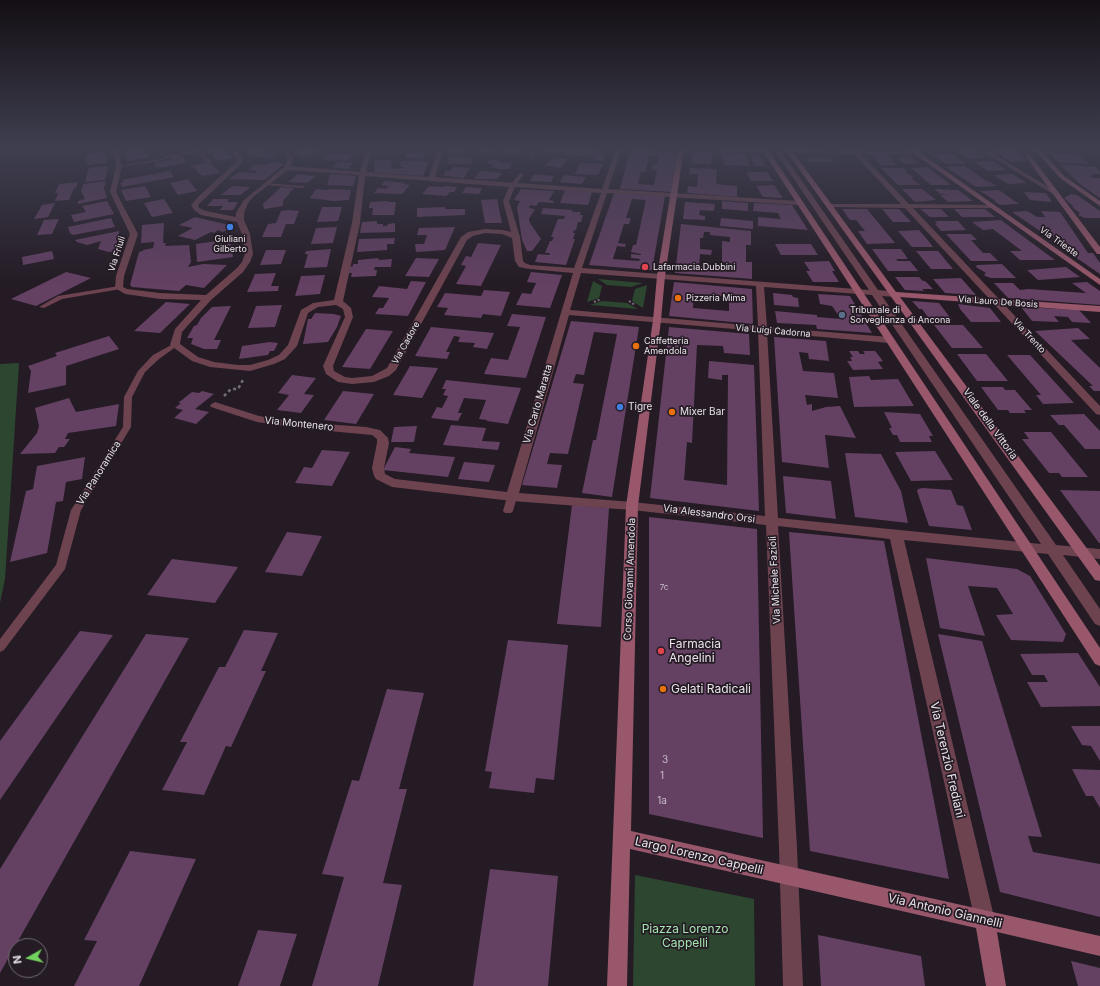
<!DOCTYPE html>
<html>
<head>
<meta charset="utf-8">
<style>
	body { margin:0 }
	#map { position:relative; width:1100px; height:986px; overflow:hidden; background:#241b24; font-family:Inter,sans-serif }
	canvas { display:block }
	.north { position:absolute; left:8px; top:938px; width:40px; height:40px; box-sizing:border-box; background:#241b24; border:1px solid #736b73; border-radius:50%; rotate:262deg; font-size:11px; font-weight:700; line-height:16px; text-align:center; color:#eae3ea }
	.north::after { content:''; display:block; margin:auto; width:14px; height:18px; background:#72d25d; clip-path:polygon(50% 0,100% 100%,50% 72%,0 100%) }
</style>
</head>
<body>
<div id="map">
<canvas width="1100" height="986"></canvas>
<div class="north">N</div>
</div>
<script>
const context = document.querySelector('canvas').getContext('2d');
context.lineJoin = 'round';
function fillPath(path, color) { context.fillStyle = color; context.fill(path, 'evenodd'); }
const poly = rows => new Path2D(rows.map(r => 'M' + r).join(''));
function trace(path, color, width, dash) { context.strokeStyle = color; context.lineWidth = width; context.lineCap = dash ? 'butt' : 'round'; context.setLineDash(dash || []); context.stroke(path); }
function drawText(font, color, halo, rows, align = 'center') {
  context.font = font + ' Inter,sans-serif'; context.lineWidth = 3.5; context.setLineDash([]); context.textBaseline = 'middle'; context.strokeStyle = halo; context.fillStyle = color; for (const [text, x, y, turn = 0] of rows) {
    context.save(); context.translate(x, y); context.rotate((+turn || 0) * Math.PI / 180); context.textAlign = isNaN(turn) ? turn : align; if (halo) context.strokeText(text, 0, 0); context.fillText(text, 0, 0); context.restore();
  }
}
const green = poly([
	[598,279,643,283,631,287,607,285],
	[593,281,602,286,599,298,587,302],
	[647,285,643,308,632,301,635,289],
	[602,301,627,303,638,309,590,305],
	[19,363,5,579,0,603,0,364],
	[635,875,754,899,755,986,633,986]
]);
const building = poly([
	[85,148,107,148,107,149,86,152],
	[138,148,146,148,149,157,127,161,127,159,125,159,123,151],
	[163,148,181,148,183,150,167,152],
	[222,148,232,158,217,161,207,150],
	[244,148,257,148,265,152,279,154,271,158,253,156,245,153,248,152],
	[305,148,323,148,325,149,317,151,320,153,302,157,295,151,307,149],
	[408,148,434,148,433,151,407,151],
	[451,148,468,148,467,150,469,150,465,154,449,154,448,152],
	[480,148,497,148,497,150,494,150,494,154,476,154,478,149],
	[506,148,525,148,524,155,504,155],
	[546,148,583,150,583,149,606,151,603,161,595,161,596,159,592,159,594,156,587,155,586,157,542,152],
	[843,148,867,148,867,149,844,150],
	[988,148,1003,148,1005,150,1015,150,1022,155,1026,161,1011,162],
	[630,149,676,152,671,192,620,189],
	[649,156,659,156,657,165,653,164,652,170,657,170,654,185,638,184,641,172,645,173],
	[972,149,986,158,968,158,954,150],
	[106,151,107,163,87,165,86,154],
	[692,151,712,152,711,164,691,163],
	[425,152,423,158,406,158,407,157,405,157,407,153],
	[721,152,746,153,750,166,724,165],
	[1049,152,1079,155,1089,164,1059,163],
	[331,153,353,155,347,161,323,160],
	[749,154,758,154,766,166,754,166],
	[870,154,886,154,897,165,881,165],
	[944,154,952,154,967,164,946,164,933,155],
	[181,155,186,161,182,164,157,168,154,163,171,160,170,157],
	[449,157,473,157,471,164,447,164],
	[555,157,568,159,561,168,545,165],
	[810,157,831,158,834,162,809,162,806,158],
	[911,157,920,163,905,164,897,158],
	[375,160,392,160,391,169,403,168,399,165,401,161,429,161,423,176,374,172],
	[490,160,499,160,498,162,513,163,508,169,499,169,491,167,494,164,487,164],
	[992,161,1007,170,988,171,974,162],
	[210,162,220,173,202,176,192,166],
	[272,162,284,164,265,180,229,179,239,172,255,173,258,171,248,170,256,164,267,165],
	[338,162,342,162,353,163,348,169,332,167],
	[580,163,603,164,598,175,575,174],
	[1059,164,1096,167,1100,171,1100,174,1092,174,1094,175,1090,175,1093,178,1100,178,1100,198,1081,185],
	[108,166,105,180,85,182,89,168],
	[965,166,986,181,988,181,997,186,976,187,946,167],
	[453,167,470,168,464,178,444,176,445,171,450,171],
	[927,167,951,185,931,185,911,168],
	[690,168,717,169,716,184,737,186,737,197,687,193,688,186,697,187,698,174,689,174],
	[881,168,904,168,908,172,905,172,911,175,913,178,911,178,920,185,898,185],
	[170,171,174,177,122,187,120,183,124,182,122,180],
	[480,171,502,173,497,179,474,179],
	[746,172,767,172,773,181,751,181],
	[298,174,316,176,307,183,288,182],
	[330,174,356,176,353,186,327,185],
	[534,174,554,176,551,182,530,181],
	[1012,174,1027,183,1008,184,993,175],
	[564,175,586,177,582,184,560,182],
	[188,179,197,191,178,195,170,183],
	[106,181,104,188,107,198,78,204,78,201,85,199,81,191,83,184],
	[385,181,405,183,404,184,410,185,402,194,374,193,378,188,386,189,389,186,381,185],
	[78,182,76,188,74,188,69,200,55,201,58,193,55,193,59,184],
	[774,185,783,198,763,197,756,186],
	[145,186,151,197,126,201,121,190],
	[232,186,250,187,241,195,221,195],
	[429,186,443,187,444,186,457,187,454,192,450,192,446,196,422,194],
	[281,187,294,188,283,201,283,206,264,209,263,204],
	[466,187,482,188,479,194,462,193],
	[316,189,328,190,330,189,351,190,349,200,333,201,310,198],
	[521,189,554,191,549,200,554,201,553,203,539,202,536,206,530,205,529,208,535,209,529,219,530,223,541,239,532,251,527,251,522,240,517,207,520,201,514,200],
	[902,189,922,189,936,200,915,202],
	[934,189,958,190,973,201,948,202,940,195,950,195,940,194],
	[565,190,592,192,588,205,560,203],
	[999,190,1019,204,1000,205,994,201,996,201,980,191],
	[1024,192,1046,193,1052,202,1030,200],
	[614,193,665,196,652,270,589,265],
	[632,199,646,200,636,245,633,245,631,252,641,254,641,255,631,254,631,258,640,259,639,261,613,259,617,246,625,247,626,244,618,243,624,224,629,224,631,218,626,218],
	[1071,194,1077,195,1100,211,1100,218,1085,218,1078,215,1080,213,1072,207,1074,207,1064,198],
	[164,199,173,213,152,217,144,203],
	[213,199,229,199,227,202,238,202,233,210,220,210,223,206,207,206],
	[497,199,502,223,485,223,481,200],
	[107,201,114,214,74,222,71,215,86,212,82,206],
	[388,201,388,202,396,202,394,215,372,215,373,208,369,208,370,202],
	[722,201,748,203,748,211,722,209],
	[685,202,715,204,714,211,700,210,699,215,705,216,705,220,683,219],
	[55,203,48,217,34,219,42,205],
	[754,203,792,205,808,230,758,226,758,217,781,219,778,213,753,211],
	[322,207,342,207,338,221,317,222],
	[445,207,445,209,465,209,465,215,417,217,417,208],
	[543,208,573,210,572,212,581,212,580,215,583,215,581,222,578,222,576,230,574,230,573,233,575,233,573,239,575,239,566,265,535,262,538,254,549,255,550,253,545,253,550,241,552,241,554,237,551,237,558,219,564,219,565,216,541,214],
	[842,209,867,209,895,243,867,244,858,231,865,231,856,220,850,220],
	[882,209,899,209,911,222,893,222],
	[920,209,941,209,949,217,930,217],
	[954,209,985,209,995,217,962,217],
	[289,210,299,211,294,224,286,224,281,237,262,237,268,224,276,223,281,211],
	[1027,211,1037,217,1045,217,1041,211,1060,212,1088,253,1093,253,1100,263,1100,274,1055,243,1060,243,1056,237,1046,235,1012,212],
	[195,217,234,226,223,232,218,230,214,233,211,232,195,240,178,236,193,228,179,225],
	[111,218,115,227,73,235,70,233,68,227],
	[721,218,753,221,753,229,720,226],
	[59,219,52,234,37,235,44,220],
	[1001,220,1013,229,1055,260,1020,260,1010,251,1022,251,993,229,983,230,972,222],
	[377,221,377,224,383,224,383,226,387,226,388,224,395,223,395,232,360,233,362,222],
	[937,221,958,221,966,230,941,231,935,224,937,224,935,222],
	[164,223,163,243,166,243,165,246,189,245,191,262,188,267,203,264,227,265,204,288,186,285,179,291,143,288,144,288,132,287,130,285,139,252,143,251,143,250,153,248,154,244,154,242,141,243,142,225],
	[681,224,751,231,751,245,746,245,746,262,752,262,752,279,675,273],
	[704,232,710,232,710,235,730,237,730,242,722,241,722,262,729,263,729,269,699,266,700,254,711,255,712,250,700,249,700,238,703,238],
	[337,227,333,243,311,244,316,228],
	[455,227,445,250,416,252,415,244,424,244,427,235,417,235,419,228],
	[919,230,926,238,933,247,912,247,898,231],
	[119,231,118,250,109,252,98,249,101,241,87,245,77,242,75,240],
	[946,234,971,234,977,240,971,240,983,253,990,253,998,261,971,261],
	[395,238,394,244,387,244,387,250,357,252,359,239],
	[230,239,233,257,197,262,196,244],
	[478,243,501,245,481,286,456,284,466,266,461,265,466,256,471,257],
	[775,244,811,244,818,255,781,255],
	[331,249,327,267,304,268,308,254,305,254,306,251],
	[872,249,901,249,908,259,896,259,898,261,910,261,918,271,888,271],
	[266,250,286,250,281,264,260,265],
	[52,251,54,259,23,265,22,257],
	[916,251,938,251,953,269,931,269],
	[379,258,378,260,392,259,391,267,375,267,374,270,377,270,376,276,351,277,352,273,349,273,350,267,353,266,353,264,358,264,358,260],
	[416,258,439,259,429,277,405,276],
	[829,261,835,271,832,271,839,282,813,282,806,271,810,271,804,262],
	[1002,264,1016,278,991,278,985,276,984,275,986,273,976,267,977,265],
	[1066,267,1080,277,1038,280,1027,270],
	[66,272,91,278,36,306,11,299],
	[531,272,562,275,550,308,516,305,522,293,531,294,536,283,527,282],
	[276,273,271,286,279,286,278,291,247,292,255,274],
	[325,275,320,294,295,296,301,276],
	[895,277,919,277,923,281,925,281,933,289,922,289,924,291,905,290],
	[961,278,976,295,945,293,933,279],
	[411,281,426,282,408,316,375,314,379,308,383,308,389,298,372,297,379,286,407,289],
	[674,282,752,289,753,324,669,316],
	[694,294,729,297,729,311,693,308],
	[1087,282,1100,291,1100,305,1008,298,994,283,1013,283,1020,290,1028,289,1086,293,1072,283],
	[484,290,510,292,501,316,483,314,481,318,444,315,448,308,437,307,445,293,481,296],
	[773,293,792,295,793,297,798,298,799,307,774,305],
	[818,294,850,296,872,333,817,329,816,325,777,323,775,311,817,315,817,317,841,319,832,306,820,304],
	[912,301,939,303,952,320,935,323,930,320,922,309,919,309],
	[166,302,190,304,160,333,134,331],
	[958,304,990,308,1001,322,971,322,960,309],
	[282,305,275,327,248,328,256,306],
	[231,306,214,340,221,340,217,349,204,349,191,344,193,338,187,338,194,326,197,325,201,318,212,307],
	[1021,307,1079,310,1091,323,1072,322,1068,317,1054,316,1059,322,1032,321],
	[315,313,334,314,341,316,337,327,328,342,303,344,308,319,311,319],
	[512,314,546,317,526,378,484,374,491,358,508,360,520,327,507,326],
	[571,321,639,327,612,497,582,493,593,440,596,440,617,334,594,332,584,375,576,374,573,383,584,384,568,454,550,453,547,464,562,465,557,488,522,485],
	[934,325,963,325,983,348,952,348],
	[431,327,463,330,494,333,487,349,473,347,475,343,458,342,460,337,454,336,446,352,450,352,447,359,415,356],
	[669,327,749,334,750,355,724,353,723,346,697,345,692,443,687,442,684,480,727,485,728,375,722,375,722,380,708,378,709,361,754,365,759,511,650,498],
	[1078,328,1090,339,1071,340,1100,368,1100,391,1094,391,1089,386,1093,386,1035,331],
	[366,329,393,331,370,369,342,367],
	[109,336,119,349,66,366,66,385,28,393,31,371,28,366,57,356,55,353],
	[774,337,826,341,829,361,809,359,808,353,799,352,803,371,834,373,838,398,805,395,807,405,812,404,812,411,826,407,840,406,856,438,825,435,829,468,782,462],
	[270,342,278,343,274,351,270,351,268,355,239,359,242,346],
	[849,351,858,351,860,354,865,354,863,351,875,351,883,361,878,362,883,369,853,370,847,361,852,361,850,357,853,357],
	[957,354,986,354,1008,381,977,381],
	[1007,355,1030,355,1074,403,1043,404,1036,395,1041,395],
	[410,366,438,368,422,398,393,395],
	[292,375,316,378,304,394,314,395,301,413,277,410,289,395,278,393],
	[869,376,871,380,898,379,914,406,854,407,849,377],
	[446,380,521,388,508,424,487,421,487,420,479,419,486,400,464,398,458,413,462,413,458,421,431,418,437,407,442,408,448,396,443,395,446,389,442,389],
	[981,387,1003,387,1005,390,1015,390,1032,410,1024,410,1026,413,1010,413,1008,410,998,410],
	[202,391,214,394,195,409,209,412,196,424,174,418,183,410,175,408,181,403,178,403,192,392,199,393],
	[343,391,374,394,356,424,324,420],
	[69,398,76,412,119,404,116,426,68,433,65,439,70,439,64,447,59,447,55,453,20,454,37,433,39,426,35,408],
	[884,412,920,414,933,436,929,436,932,442,900,442,897,435,893,435,889,428,892,428],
	[1084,414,1100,431,1100,449,1085,449,1064,425,1059,425,1050,415],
	[451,425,486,428,482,441,500,442,498,450,443,445],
	[417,426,414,442,391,442,394,427],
	[1024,432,1051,432,1088,477,1062,477,1059,473,1049,473,1022,439,1029,439],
	[395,447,411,449,409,453,455,457,448,477,383,470],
	[322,450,350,452,332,486,295,483,304,467,312,468],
	[935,451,953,480,911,481,895,452],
	[845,453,881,454,901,491,908,523,855,517],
	[85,457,82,479,66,482,63,501,56,502,47,553,10,562,26,491,33,489,37,466],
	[464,462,495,465,489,482,458,479],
	[783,476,831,481,836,519,786,513],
	[923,488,951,490,957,505,963,506,972,530,929,526,917,491,918,489],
	[1060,490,1100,491,1100,543,1099,543],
	[572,505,609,508,601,627,557,624],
	[649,517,757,529,763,838,649,814],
	[287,532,322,536,302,576,265,572],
	[789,532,884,541,949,879,810,851],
	[926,558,1017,569,1030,576,1066,634,1063,642,1011,640,996,615,1013,614,997,588,968,586,985,636,940,628],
	[172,559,238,567,215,603,147,595],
	[244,630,278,633,261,671,266,671,231,747,226,746,204,795,162,790,187,742,180,742,219,667,225,667],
	[80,631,113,635,0,800,0,741],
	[146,634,189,638,0,973,0,869],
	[938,634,982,641,1042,837,1028,836,1033,852,1100,864,1100,917,1000,892],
	[508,640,568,645,554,780,536,778,534,793,489,788,492,772,485,771],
	[1078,653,1100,687,1100,706,1041,707,1027,682,1048,682,1044,675,1032,675,1020,654],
	[387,689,424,693,399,789,407,789,383,883,402,885,378,986,312,986,344,877,322,874,352,780,359,781],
	[1071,726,1100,726,1100,761,1091,746,1082,745],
	[1072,769,1100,770,1100,808,1093,796,1086,796],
	[130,851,196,859,139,986,74,986,97,941,84,940],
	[490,869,558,876,548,986,473,986],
	[258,930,297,934,280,986,238,986],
	[818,935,921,956,925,986,821,986],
	[1071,961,1100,968,1100,986,1078,986]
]);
const pathFar1 = poly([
	[629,301,635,305],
	[594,302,601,299]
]);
const path = poly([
	[224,396,231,389,238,389,244,378]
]);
const lane = poly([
	[535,148,539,148,533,157,529,157,535,148],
	[199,150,211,161,211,163,207,163,198,153,170,157,161,161,119,167,117,166,160,159,169,155,199,150],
	[520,173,524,174,515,186,511,186,511,184,520,173],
	[265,183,303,186,305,187,303,188,267,185,265,185,265,183],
	[119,286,122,288,121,289,62,299,44,308,39,307,58,296,119,286],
	[175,343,179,345,177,346,159,359,145,372,132,397,131,427,81,510,65,569,4,650,0,652,0,639,56,565,71,510,123,427,124,397,138,371,153,355,175,343],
	[512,494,517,497,513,511,511,513,505,513,503,511,507,497,512,494]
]);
const street = poly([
	[112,148,118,148,122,166,116,192,138,234,124,276,123,287,127,289,160,293,206,295,237,268,242,262,245,254,242,234,237,222,201,215,194,210,191,205,198,197,236,162,237,159,229,148,235,148,243,159,242,163,198,205,199,208,206,211,236,217,236,213,243,201,284,167,288,159,283,151,277,148,287,149,294,159,291,166,360,172,366,148,372,148,366,172,429,177,438,148,444,148,435,177,602,189,616,148,622,148,608,189,799,201,802,203,799,205,607,193,582,268,869,290,773,148,779,148,878,290,898,292,899,294,895,297,882,296,1056,545,1100,549,1100,559,1063,555,1100,609,1100,626,1095,624,1048,554,904,540,995,921,992,928,985,931,978,928,975,921,890,539,778,526,797,848,803,986,783,986,779,848,766,525,632,510,512,501,392,487,376,479,374,476,372,468,377,443,377,439,372,435,297,428,257,422,211,407,210,405,215,402,259,416,297,422,366,427,380,430,388,438,389,443,384,468,385,474,395,479,507,492,573,273,530,269,519,267,515,261,512,238,502,234,485,233,473,236,467,240,396,370,389,376,374,382,352,384,338,382,326,374,323,366,345,317,343,309,336,305,318,307,308,313,297,346,285,359,274,364,250,371,210,367,192,361,170,345,175,329,201,300,160,299,125,294,115,288,116,276,130,234,110,192,116,166,112,148],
	[288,170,359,175,352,223,334,300,313,303,301,310,288,345,279,355,268,360,250,365,238,365,214,362,198,357,180,344,182,332,211,300,243,272,250,262,253,254,250,234,244,220,244,213,248,203,253,197,288,170],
	[365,176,509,187,503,201,511,232,503,230,485,229,468,232,461,237,387,368,372,376,352,378,345,377,334,371,333,366,353,317,351,308,343,301,360,223,365,176],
	[515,187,601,193,574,268,530,265,525,263,523,261,520,237,509,201,515,187],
	[581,273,756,286,758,326,570,310,581,273],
	[764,287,872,295,1041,544,778,518,767,332,889,343,894,340,889,337,767,327,764,287],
	[569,315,758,331,765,516,632,502,519,493,569,315],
	[672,148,726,148,766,149,769,151,766,153,675,150,672,148],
	[977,148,984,148,1058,193,1053,194,977,148],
	[790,150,916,151,916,153,914,154,861,154,909,204,993,205,993,207,991,208,913,208,1100,406,1100,415,1096,414,905,208,828,207,828,205,830,204,901,204,854,154,788,153,788,151,790,150]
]);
const secondary = poly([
	[678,148,684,148,665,276,661,320,638,506,631,831,1100,936,1100,956,997,932,1006,986,986,986,976,928,630,849,627,986,607,986,626,506,653,320,657,276,678,148],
	[761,148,767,148,1100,648,1100,666,1095,664,761,148],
	[784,148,790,148,896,292,1100,306,1100,312,900,297,1100,566,1100,581,1095,580,784,148],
	[906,148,913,148,1100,279,1100,285,906,148],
	[1033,148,1039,148,1064,176,1100,201,1100,206,1060,178,1033,148],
	[1026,155,1030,155,1100,247,1100,254,1097,254,1026,157,1026,155]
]);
const markers = [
	[230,227,4,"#3f7fe0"],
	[645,267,4,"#e0444e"],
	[678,298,4,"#e8710a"],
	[842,315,4,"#5c6f8a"],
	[636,346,4,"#e8710a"],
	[620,407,4,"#3f7fe0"],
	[672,412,4,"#e8710a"],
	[661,651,4,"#e0444e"],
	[663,689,4,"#e8710a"]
];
const numberNames = [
	["7c",664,588]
];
const farPoinames = [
	["Giuliani",230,239,"center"],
	["Gilberto",230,249,"center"],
	["Lafarmacia.Dubbini",653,267],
	["Pizzeria Mima",686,298],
	["Tribunale di",850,310],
	["Sorveglianza di Ancona",850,320],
	["Caffetteria",644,341],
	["Amendola",644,351]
];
const farStreetnames = [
	["Via Trieste",1059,242,35],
	["Via Friuli",117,254,-72],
	["Via Lauro De Bosis",998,302,4],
	["Via Luigi Cadorna",773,331,5],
	["Via Trento",1029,336,47],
	["Via Cadore",406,343,-61]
];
const streetNames = [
	["Via Carlo Maratta",538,404,-74],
	["Via Montenero",299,424,6],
	["Viale della Vittoria",990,424,54],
	["Via Panoramica",99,473,-58],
	["Via Alessandro Orsi",709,514,7],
	["Corso Giovanni Amendola",630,579,-88],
	["Via Michele Fazioli",775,580,-93]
];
const poiNames = [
	["Tigre",628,407],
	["Mixer Bar",680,412]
];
const nearNumbernames = [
	["3",665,760],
	["1",662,776],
	["1a",662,801]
];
const nearPoinames = [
	["Farmacia",669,644],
	["Angelini",669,658],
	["Gelati Radicali",671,689]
];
const nearStreetnames = [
	["Via Terenzio Frediani",947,760,77],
	["Largo Lorenzo Cappelli",699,856,13],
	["Via Antonio Giannelli",945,911,13]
];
const nearParknames = [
	["Piazza Lorenzo",685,929],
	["Cappelli",685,943]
];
fillPath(green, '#2c4630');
fillPath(building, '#644063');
trace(pathFar1, '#766e76', 2, [2, 2]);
trace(path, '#766e76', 2.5, [3, 3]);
fillPath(lane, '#6d434f');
fillPath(street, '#6d434f');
fillPath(secondary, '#98576a');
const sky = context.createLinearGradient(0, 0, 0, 286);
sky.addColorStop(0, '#140f14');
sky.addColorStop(0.52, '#3f3f50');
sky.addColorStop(1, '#3f3f5000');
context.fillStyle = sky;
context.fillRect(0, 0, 1100, 286);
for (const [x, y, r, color] of markers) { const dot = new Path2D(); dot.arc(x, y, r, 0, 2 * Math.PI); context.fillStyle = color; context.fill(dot); trace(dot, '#241b24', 1.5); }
drawText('8px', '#c8bac8', null, numberNames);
drawText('9px', '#eae3ea', '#241b24', farPoinames, 'left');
drawText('9px', '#eae3ea', '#241b24', farStreetnames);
drawText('10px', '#eae3ea', '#241b24', streetNames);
drawText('10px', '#eae3ea', '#241b24', poiNames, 'left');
drawText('10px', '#c8bac8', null, nearNumbernames);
drawText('12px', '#eae3ea', '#241b24', nearPoinames, 'left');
drawText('12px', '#eae3ea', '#241b24', nearStreetnames);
drawText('12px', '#a4e6ae', '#241b24', nearParknames);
</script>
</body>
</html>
